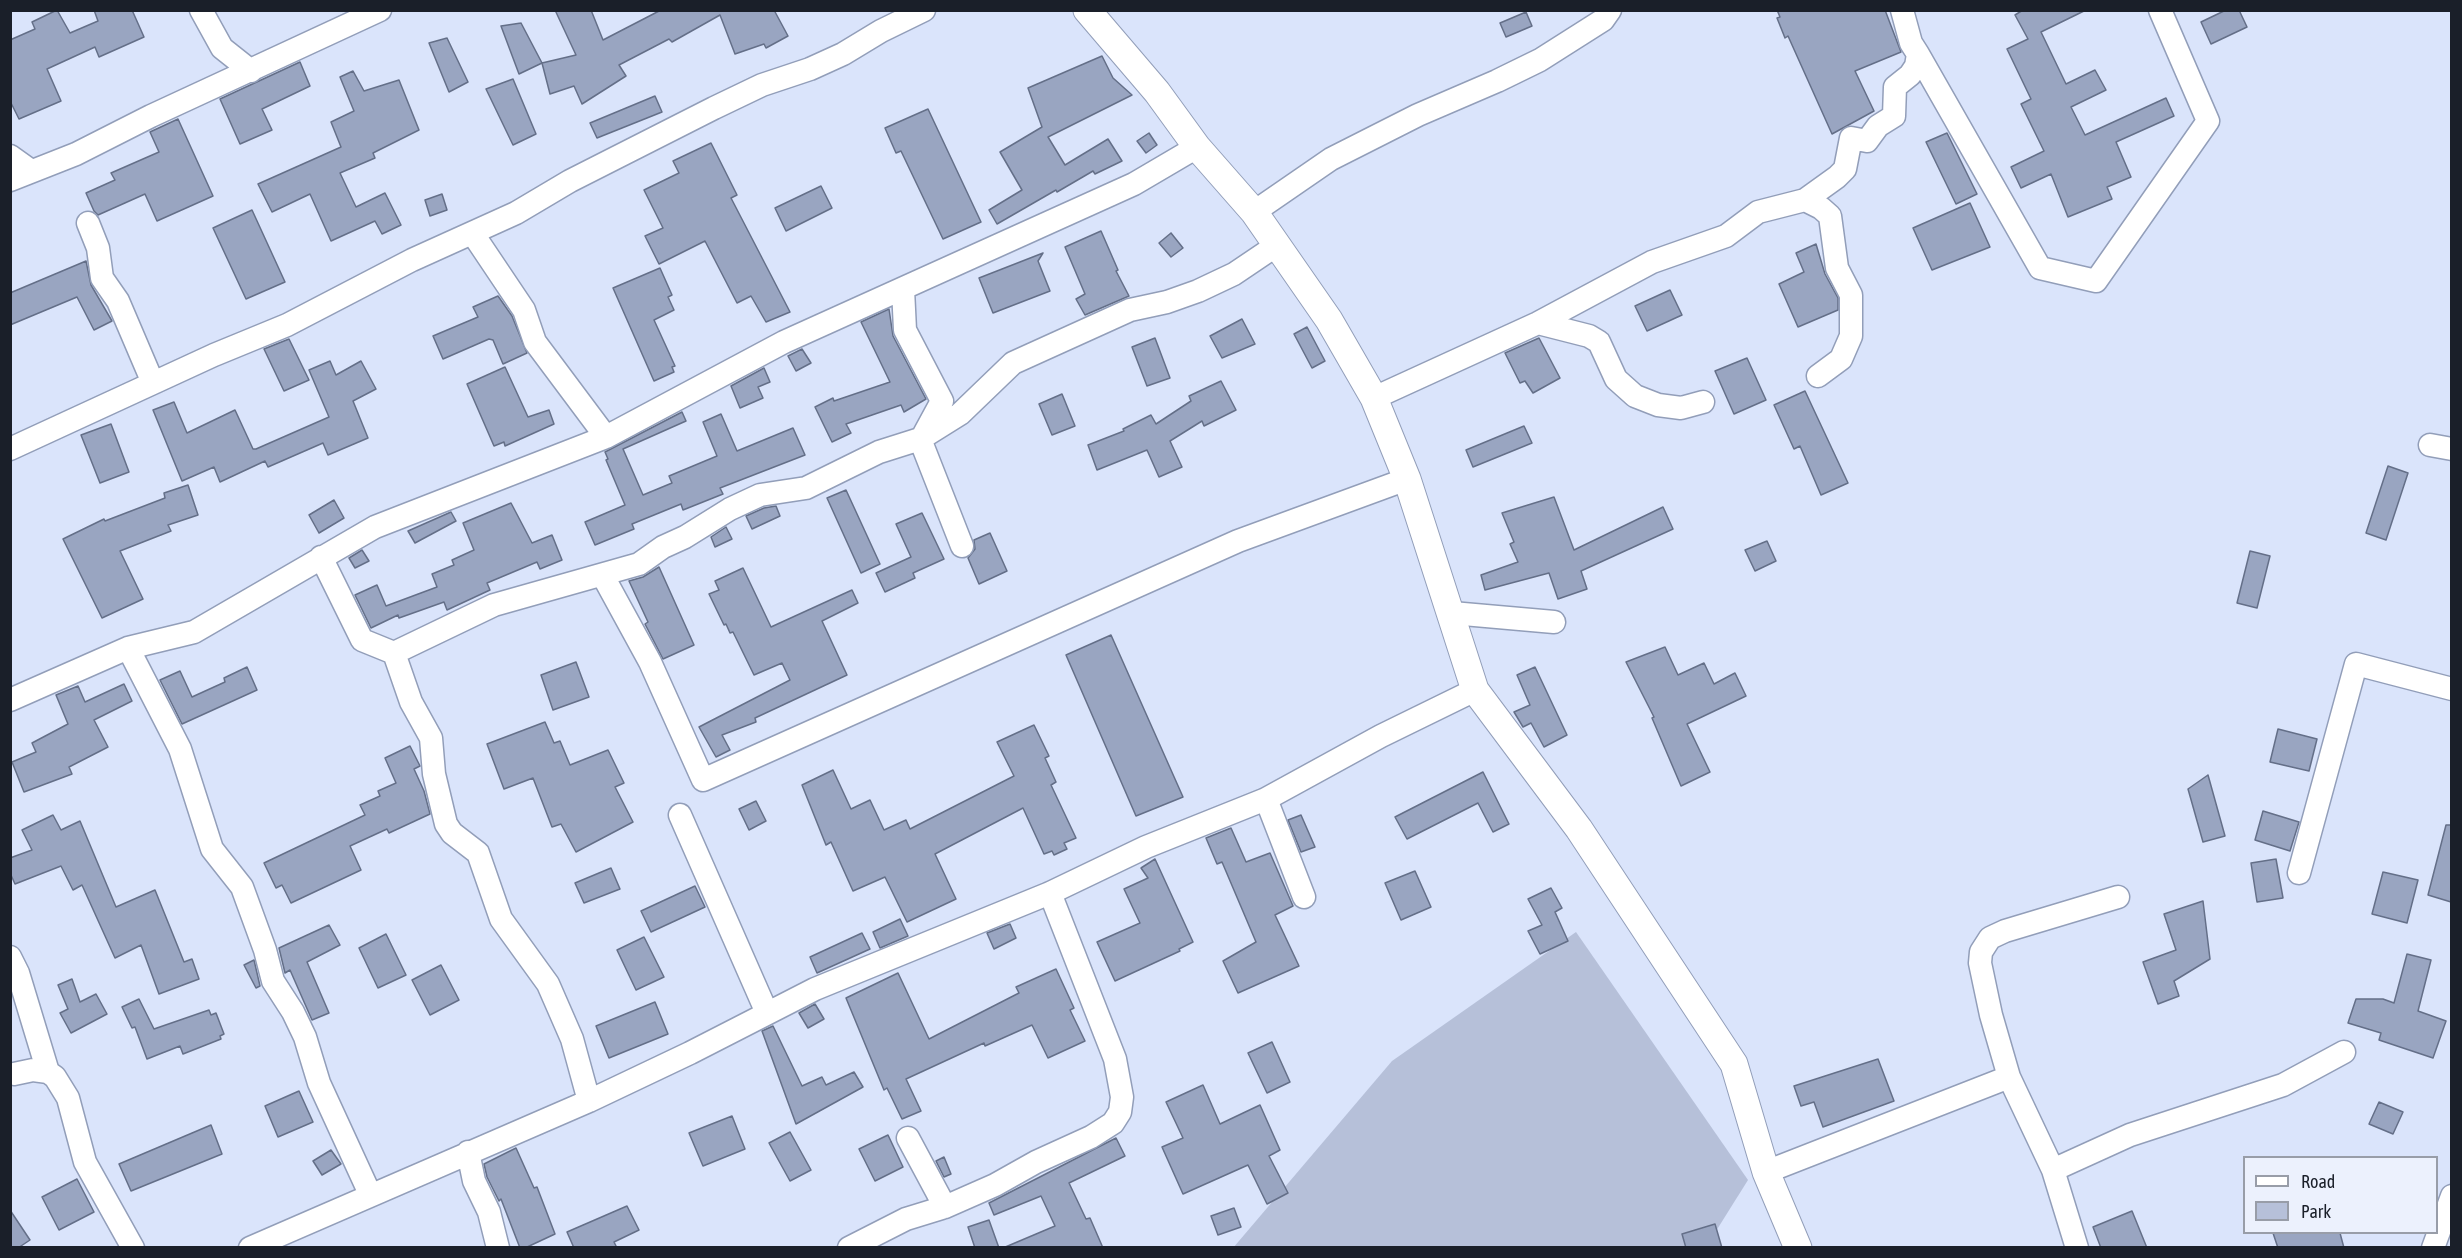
<!DOCTYPE html>
<html>
<head>
<meta charset="utf-8">
<style>
	body { margin:0 }
	#map { position:relative; width:2462px; height:1258px; overflow:hidden; background:#dae4fb; font-family:"Asap Condensed",sans-serif }
	canvas { display:block }
	.frame { position:absolute; inset:0; border:12px solid #1a1f29; pointer-events:none }
	.legend { position:absolute; left:2243px; top:1156px; width:195px; height:78px; box-sizing:border-box; background:#ecf1fd; border:2px solid #989da8; margin:0; padding:8px 10px; list-style:none; font-size:18px; color:#1a1f29 }
	.legend li { display:flex; align-items:center; gap:12px; height:30px }
	.legend b { width:30px; border:2px solid #989da8 }
</style>
</head>
<body>
<div id="map">
<canvas width="2462" height="1258"></canvas>
<div class="frame"></div>
<ul class="legend">
<li><b style="height:8px;background:#fff"></b>Road</li>
<li><b style="height:16px;background:#b6c0d9"></b>Park</li>
</ul>
</div>
<script>
const context = document.querySelector('canvas').getContext('2d');
context.lineJoin = 'round';
function fillPath(path, color) { context.fillStyle = color; context.fill(path, 'evenodd'); }
const poly = rows => new Path2D(rows.map(r => 'M' + r).join(''));
function trace(path, color, width, dash) { context.strokeStyle = color; context.lineWidth = width; context.lineCap = dash ? 'butt' : 'round'; context.setLineDash(dash || []); context.stroke(path); }
const green = poly([
	[1576,932,1748,1180,1706,1247,1233,1248,1392,1061]
]);
const building = poly([
	[57,10,70,33,98,21,94,10,132,10,144,37,99,57,95,47,47,69,61,101,19,119,10,101,10,40,35,29,32,22,57,10],
	[555,10,591,10,603,40,661,10,774,10,788,36,766,48,764,44,735,54,720,15,672,42,669,39,619,65,626,76,582,104,574,86,550,94,542,63,576,55,555,10],
	[1777,10,1885,10,1901,52,1855,71,1874,111,1832,134,1788,36,1785,38,1777,18,1780,17,1777,10],
	[2023,10,2086,10,2041,32,2066,84,2095,70,2106,90,2071,107,2085,135,2166,98,2174,116,2116,142,2131,177,2107,187,2112,199,2068,217,2051,174,2021,188,2011,167,2044,151,2021,104,2031,99,2007,49,2028,39,2015,15,2023,10],
	[2226,10,2239,10,2247,27,2211,44,2201,22,2226,10],
	[1526,12,1532,26,1506,37,1500,23,1526,12],
	[521,23,542,63,519,74,501,26,521,23],
	[447,38,468,82,449,92,429,43,447,38],
	[1102,56,1113,78,1132,95,1048,137,1065,165,1108,139,1122,161,1095,174,1093,171,1057,192,1056,190,997,224,989,210,1022,190,1000,152,1042,127,1028,88,1102,56],
	[300,62,310,86,262,109,272,130,240,144,220,99,300,62],
	[353,71,364,91,399,80,419,130,373,153,375,158,340,173,356,207,385,193,401,225,382,234,375,221,331,241,310,194,272,212,258,184,341,147,331,122,354,111,340,77,353,71],
	[513,79,536,134,513,145,486,89,513,79],
	[655,96,662,112,597,138,590,123,655,96],
	[928,109,981,222,943,239,901,151,896,153,885,128,928,109],
	[178,119,213,196,157,221,145,194,98,215,94,211,86,193,115,180,111,173,159,152,150,132,178,119],
	[1149,133,1157,145,1146,153,1137,141,1149,133],
	[1947,133,1977,194,1956,204,1926,142,1947,133],
	[711,143,737,195,731,198,790,312,766,322,751,296,737,303,705,241,659,264,645,236,663,228,644,190,679,173,673,161,711,143],
	[821,186,832,208,786,231,775,208,821,186],
	[442,194,447,210,430,216,425,200,442,194],
	[1970,203,1990,247,1932,270,1913,228,1970,203],
	[252,210,285,282,246,299,213,228,252,210],
	[1101,231,1118,270,1116,271,1129,296,1085,315,1076,299,1085,294,1065,247,1101,231],
	[1171,233,1183,248,1171,257,1159,243,1171,233],
	[1816,244,1825,274,1838,298,1838,310,1798,327,1779,284,1804,272,1796,253,1816,244],
	[1043,253,1038,261,1050,291,993,313,979,278,1043,253],
	[86,261,91,285,112,321,94,330,77,297,10,325,10,293,86,261],
	[660,268,672,295,668,297,674,310,654,320,675,366,672,367,674,372,654,381,613,288,660,268],
	[1670,290,1682,315,1647,331,1635,306,1670,290],
	[498,296,512,316,527,353,503,364,493,340,489,339,443,359,433,336,478,317,473,307,498,296],
	[889,309,893,336,926,399,904,412,901,405,846,424,851,433,832,442,815,407,833,398,834,401,890,382,861,322,889,309],
	[1242,319,1255,344,1222,358,1210,336,1242,319],
	[1307,327,1325,361,1312,368,1294,334,1307,327],
	[1155,338,1170,378,1147,386,1132,347,1155,338],
	[1539,338,1560,378,1533,393,1525,381,1520,383,1505,353,1539,338],
	[289,339,309,380,284,391,264,349,289,339],
	[802,349,811,363,796,371,788,356,802,349],
	[1747,358,1766,400,1734,414,1715,371,1747,358],
	[330,361,336,375,361,361,376,389,353,401,368,438,328,455,323,443,268,467,265,461,220,482,214,467,182,481,153,410,174,402,187,433,235,410,253,449,256,449,329,417,309,370,330,361],
	[505,367,528,417,549,410,554,424,505,446,504,442,494,446,467,384,505,367],
	[764,368,770,382,758,387,763,398,740,408,731,386,764,368],
	[1221,381,1236,410,1204,426,1202,421,1170,441,1182,467,1159,477,1147,450,1097,470,1088,445,1124,431,1123,429,1151,415,1156,424,1191,401,1189,396,1221,381],
	[1805,391,1848,483,1821,495,1800,446,1794,449,1774,405,1805,391],
	[1062,394,1075,426,1052,435,1039,404,1062,394],
	[682,412,686,421,623,449,643,495,672,483,669,476,717,456,703,422,721,414,737,451,793,428,805,455,720,488,723,494,683,510,681,504,632,524,634,529,595,545,585,522,625,505,606,460,608,459,605,452,682,412],
	[111,424,129,472,100,483,81,435,111,424],
	[1524,426,1532,443,1473,467,1466,450,1524,426],
	[2388,466,2408,473,2386,540,2366,533,2388,466],
	[188,485,198,515,168,525,171,531,120,551,143,599,102,618,63,539,104,519,105,521,165,498,164,493,188,485],
	[846,490,880,564,861,573,827,498,846,490],
	[1554,497,1574,550,1663,507,1673,529,1581,571,1587,589,1558,599,1549,573,1485,590,1481,575,1518,562,1510,544,1514,542,1502,513,1554,497],
	[334,500,344,518,319,533,309,515,334,500],
	[511,503,532,543,552,535,562,560,540,569,537,562,487,583,490,590,447,610,444,602,399,618,398,615,371,628,355,595,377,585,386,606,437,587,432,574,454,565,452,560,474,550,463,523,511,503],
	[776,506,780,516,752,529,746,516,764,508,776,506],
	[451,512,456,521,415,543,408,531,451,512],
	[922,513,944,559,913,573,915,578,885,592,876,573,911,557,896,524,922,513],
	[726,527,732,539,715,547,711,537,726,527],
	[990,533,1007,571,979,584,968,558,975,549,974,540,990,533],
	[1767,541,1776,561,1755,571,1745,550,1767,541],
	[362,550,369,561,355,568,349,558,362,550],
	[2250,551,2270,556,2257,608,2237,603,2250,551],
	[659,567,694,645,663,659,645,624,648,622,629,581,643,577,659,567],
	[743,568,771,627,852,590,858,603,822,621,847,675,755,718,756,722,722,735,730,750,716,757,699,727,790,680,782,663,754,675,733,632,730,633,726,624,724,625,709,594,719,590,715,581,743,568],
	[1111,635,1183,797,1136,816,1066,655,1111,635],
	[1665,647,1678,675,1704,663,1714,684,1735,673,1746,696,1687,724,1710,772,1681,786,1652,718,1654,717,1626,662,1665,647],
	[576,662,589,697,553,710,541,675,576,662],
	[247,667,257,690,182,724,160,680,180,671,192,697,225,682,224,678,247,667],
	[1535,667,1567,735,1544,747,1531,723,1523,727,1514,712,1530,705,1517,675,1535,667],
	[124,684,132,701,94,720,108,747,69,767,72,774,24,792,12,762,36,752,32,743,68,724,56,695,78,686,85,702,124,684],
	[545,722,554,743,560,741,570,765,608,750,624,783,615,787,633,822,576,852,561,824,552,827,533,778,504,789,487,744,545,722],
	[1034,725,1049,756,1045,758,1056,782,1051,785,1076,838,1064,843,1067,849,1054,855,1052,851,1044,854,1023,808,935,854,956,899,907,922,885,877,853,891,831,842,826,845,802,785,833,770,851,809,870,800,884,830,906,820,910,829,1014,776,997,742,1034,725],
	[2278,729,2317,739,2309,771,2270,762,2278,729],
	[410,746,420,766,414,769,424,791,430,814,389,833,387,829,350,846,361,870,291,903,282,885,276,888,264,863,365,815,360,805,380,796,378,791,396,783,385,758,410,746],
	[1483,772,1509,824,1493,832,1478,803,1407,839,1395,817,1483,772],
	[2208,775,2225,836,2203,842,2188,789,2208,775],
	[756,801,766,821,749,830,739,809,756,801],
	[2263,811,2299,822,2290,851,2255,840,2263,811],
	[53,815,61,830,80,821,116,907,155,890,184,962,192,959,199,979,159,994,141,945,115,958,82,885,73,890,61,866,15,884,10,873,10,858,32,850,22,830,53,815],
	[1301,815,1315,847,1301,852,1288,820,1301,815],
	[2446,825,2451,825,2451,902,2428,895,2446,825],
	[1231,828,1246,862,1270,853,1293,906,1275,915,1299,966,1238,993,1223,961,1256,942,1222,862,1217,864,1206,838,1231,828],
	[1155,859,1193,942,1179,949,1180,951,1115,981,1097,942,1140,923,1124,889,1148,878,1141,868,1155,859],
	[2276,859,2283,898,2257,902,2251,863,2276,859],
	[611,868,620,889,584,903,575,883,611,868],
	[1415,871,1431,907,1401,920,1385,883,1415,871],
	[2383,872,2418,880,2407,923,2372,914,2383,872],
	[695,886,705,907,651,932,641,911,695,886],
	[1551,888,1562,908,1555,912,1568,941,1540,954,1528,931,1542,925,1528,899,1551,888],
	[2203,901,2210,959,2174,981,2179,996,2158,1004,2143,962,2176,950,2164,914,2203,901],
	[900,919,908,936,880,948,873,932,900,919],
	[1010,924,1016,938,994,949,987,933,1010,924],
	[329,925,340,945,307,962,329,1013,312,1020,290,970,285,973,279,948,329,925],
	[862,933,870,949,817,973,810,957,862,933],
	[386,934,406,975,378,988,359,948,386,934],
	[644,937,664,977,636,990,617,950,644,937],
	[2407,954,2431,960,2418,1011,2446,1021,2433,1058,2379,1040,2381,1033,2348,1023,2356,999,2383,999,2394,1003,2407,954],
	[254,960,260,986,256,988,244,965,254,960],
	[441,965,459,1000,430,1015,412,980,441,965],
	[1056,969,1074,1008,1070,1010,1085,1041,1048,1058,1032,1025,985,1046,984,1043,906,1079,921,1111,902,1119,887,1088,884,1090,846,998,898,973,929,1039,1019,993,1016,987,1056,969],
	[72,979,80,1002,96,994,107,1014,71,1033,60,1013,68,1009,58,985,72,979],
	[139,999,154,1029,209,1010,211,1015,216,1013,224,1034,220,1036,221,1039,183,1054,180,1046,147,1059,135,1027,132,1028,122,1007,139,999],
	[655,1002,668,1034,609,1058,596,1026,655,1002],
	[815,1004,824,1019,808,1028,799,1013,815,1004],
	[773,1026,802,1086,822,1077,826,1085,854,1072,863,1087,796,1124,762,1031,773,1026],
	[1272,1042,1290,1082,1267,1093,1248,1053,1272,1042],
	[1878,1059,1894,1101,1823,1127,1814,1102,1801,1106,1794,1086,1878,1059],
	[1203,1085,1220,1124,1260,1105,1280,1150,1269,1156,1288,1193,1267,1204,1248,1165,1183,1194,1162,1147,1183,1138,1166,1102,1203,1085],
	[299,1091,313,1122,278,1137,265,1106,299,1091],
	[2379,1102,2403,1112,2393,1134,2369,1124,2379,1102],
	[732,1116,745,1149,703,1166,689,1133,732,1116],
	[211,1125,222,1154,131,1191,119,1164,211,1125],
	[790,1132,811,1170,790,1181,769,1143,790,1132],
	[888,1135,903,1167,875,1181,859,1149,888,1135],
	[1116,1138,1125,1156,1069,1183,1086,1219,1090,1218,1103,1248,1003,1248,1055,1226,1041,1196,994,1215,989,1203,1116,1138],
	[516,1148,534,1188,537,1187,555,1234,525,1248,520,1248,501,1199,499,1201,487,1177,484,1164,516,1148],
	[331,1150,341,1164,322,1175,313,1161,331,1150],
	[944,1157,951,1174,944,1177,936,1161,944,1157],
	[77,1179,94,1212,59,1230,42,1197,77,1179],
	[627,1206,639,1230,614,1242,617,1248,574,1248,567,1232,627,1206],
	[1234,1208,1241,1227,1218,1235,1211,1216,1234,1208],
	[10,1210,30,1240,18,1248,10,1248,10,1210],
	[2132,1211,2147,1248,2101,1248,2093,1227,2132,1211],
	[989,1220,999,1248,975,1248,968,1227,989,1220],
	[1715,1224,1722,1248,1686,1248,1682,1234,1715,1224],
	[2273,1233,2340,1233,2344,1248,2278,1248,2273,1233]
]);
const minor = poly([
	[201,10,222,48,251,71],
	[1918,54,2040,268,2096,281,2208,121,2160,10],
	[10,156,31,171],
	[10,180,76,154,151,116,380,10],
	[1805,200,1821,208,1830,216,1837,268,1851,295,1851,336,1841,359,1818,376],
	[1254,212,1331,159,1418,115,1497,81,1540,60,1603,20,1610,10],
	[88,223,98,248,102,278,118,301,153,383],
	[473,234,524,310,535,342,606,437],
	[903,289,905,330,942,401,923,436],
	[1538,323,1589,336,1599,342,1616,379,1635,396,1658,405,1681,408,1703,402],
	[1374,398,1538,323,1652,262,1726,236,1758,212,1805,200,1837,177,1845,169,1851,138,1867,141,1878,126,1894,116,1895,87,1910,75,1916,66,1918,54,1911,43,1902,10],
	[920,439,962,546],
	[2430,445,2452,449],
	[10,449,214,355,287,325,412,260,516,213,570,181,714,108,762,85,810,69,843,54,881,31,924,10],
	[321,557,362,640,394,653,411,702,431,738,434,774,446,824,452,833,478,853,501,919,548,984,572,1039,589,1101],
	[603,576,650,662,703,780,1238,541,1407,479],
	[1452,613,1554,622],
	[128,648,180,749,212,849,242,887,265,950,273,981,293,1012,305,1037,319,1083,370,1194],
	[394,653,494,605,639,564,663,547,685,537,730,509,760,495,806,488,879,452,920,439,960,414,1013,363,1130,310,1167,302,1198,291,1234,274,1277,245],
	[10,700,128,648,194,632,375,527,606,437,784,342,1134,184,1197,147],
	[1266,799,1304,897],
	[680,815,767,1013],
	[2299,873,2356,664,2452,689],
	[10,957,18,973,48,1072],
	[14,1074,33,1070,48,1072,55,1077,68,1098,85,1162,133,1248],
	[908,1138,945,1207],
	[468,1152,474,1181,489,1212,498,1248],
	[2053,1170,2130,1135,2283,1085,2344,1052],
	[1766,1172,2009,1077],
	[250,1248,589,1101,690,1053,815,989,1050,893,1146,847,1266,799,1381,736,1475,690],
	[849,1248,906,1219,945,1207,995,1185,1036,1162,1091,1137,1113,1123,1120,1112,1122,1097,1115,1059,1050,893],
	[2077,1248,2053,1170,2009,1077,1991,1015,1980,963,1981,952,1990,938,2005,931,2118,897],
	[2433,1248,2452,1196]
]);
const tertiary = poly([
	[1087,10,1157,92,1197,147,1254,212,1329,320,1374,398,1407,479,1475,690,1579,829,1734,1064,1766,1172,1798,1248]
]);
fillPath(green, '#b6c0d9');
fillPath(building, '#99a5c1');
trace(building, '#646f88', 1.5);
trace(minor, '#929eb9', 25);
trace(tertiary, '#929eb9', 29);
trace(minor, '#fff', 22);
trace(tertiary, '#fff', 27);
</script>
</body>
</html>
